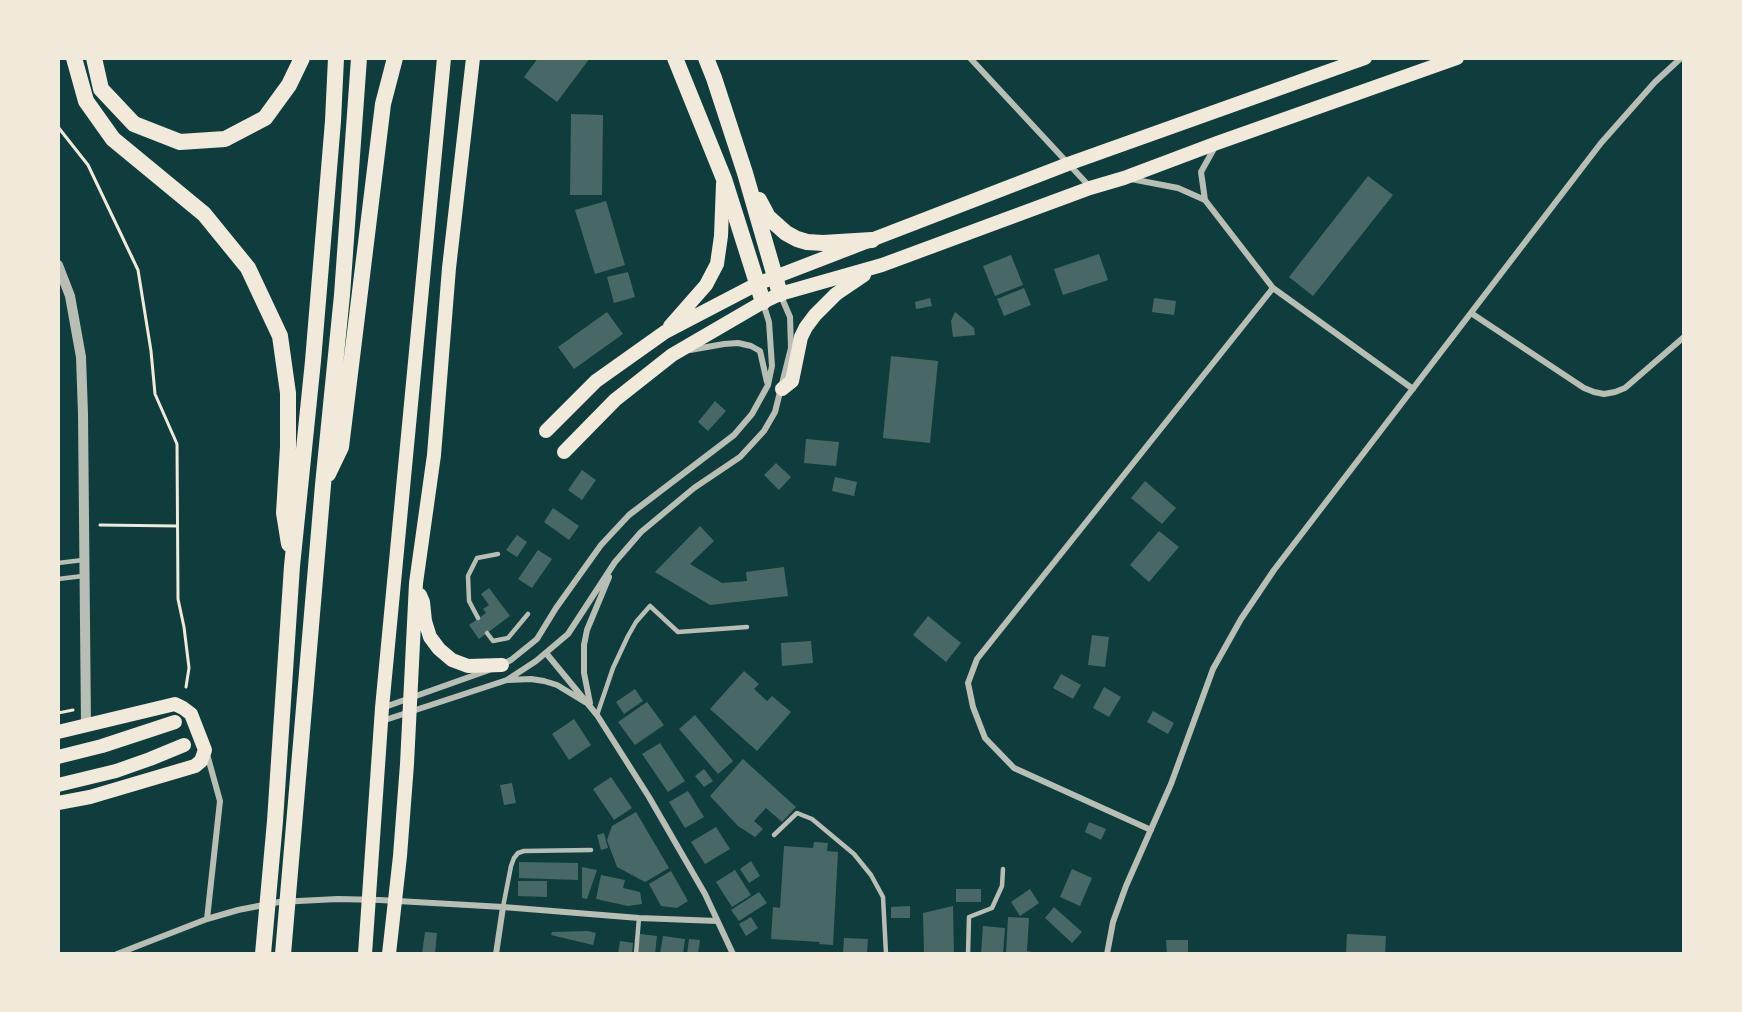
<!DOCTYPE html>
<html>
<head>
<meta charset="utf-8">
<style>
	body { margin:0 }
	#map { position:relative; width:1742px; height:1012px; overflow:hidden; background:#0f3d3e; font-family:Overpass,sans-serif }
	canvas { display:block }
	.frame { position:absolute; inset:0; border:60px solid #f1e9da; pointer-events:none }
</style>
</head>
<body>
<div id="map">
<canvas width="1742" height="1012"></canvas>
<div class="frame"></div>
</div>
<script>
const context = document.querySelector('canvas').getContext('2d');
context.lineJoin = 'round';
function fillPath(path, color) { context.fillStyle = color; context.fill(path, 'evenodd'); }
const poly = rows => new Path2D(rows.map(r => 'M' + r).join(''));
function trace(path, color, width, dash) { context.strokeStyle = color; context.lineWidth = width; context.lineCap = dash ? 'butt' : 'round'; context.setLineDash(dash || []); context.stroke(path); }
const building = poly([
	[538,58,590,58,557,102,524,77],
	[571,114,603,115,602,195,570,195],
	[1368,176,1393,195,1313,296,1289,277],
	[606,201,625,265,595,274,575,210],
	[1099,254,1108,280,1063,295,1054,269],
	[1011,255,1023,285,995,296,983,266],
	[628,272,635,297,614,303,607,277],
	[1024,288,1031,305,1004,316,997,299],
	[930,298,932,306,916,309,915,302],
	[1154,298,1176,301,1174,315,1152,312],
	[607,312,623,334,574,369,558,347],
	[955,312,974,328,975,335,953,337,951,321],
	[891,356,938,361,930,443,883,438],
	[715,401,726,411,708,431,698,422],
	[806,439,839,442,836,466,804,463],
	[776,463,791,477,779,490,764,475],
	[582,470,596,480,582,500,568,490],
	[835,477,857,482,854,496,832,491],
	[1145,481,1176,508,1162,524,1131,498],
	[553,508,579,526,569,540,544,522],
	[700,526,714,541,690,564,722,583,747,581,746,572,784,567,788,596,710,605,655,572],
	[1159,531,1179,547,1149,582,1130,565],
	[517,535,527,542,517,557,506,550],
	[538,550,552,559,532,588,518,579],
	[489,588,510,616,479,639,469,625,486,613,483,609,489,605,481,594],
	[928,616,961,643,946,662,913,635],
	[1092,635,1109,637,1105,667,1088,665],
	[811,641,813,663,782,666,781,643],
	[744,671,759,684,754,689,767,701,772,696,791,712,757,751,710,709],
	[1061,674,1081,685,1073,699,1053,688],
	[1104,687,1121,697,1109,717,1093,708],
	[635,689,643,701,624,714,616,702],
	[647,702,664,725,635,745,618,722],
	[1153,711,1174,723,1168,734,1147,722],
	[695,715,733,761,718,774,679,729],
	[574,719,591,745,569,760,552,734],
	[660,743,685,781,668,792,642,754],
	[743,759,796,807,782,822,766,808,754,821,763,829,755,837,738,826,710,796],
	[704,769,713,781,704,787,695,776],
	[611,777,632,808,614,820,593,789],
	[512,783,516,803,504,805,500,785],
	[688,791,704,817,685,828,669,802],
	[636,812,669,868,645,882,617,867,607,840,612,826],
	[1089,822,1106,829,1101,840,1085,832],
	[716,827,730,849,705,864,691,842],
	[604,833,608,848,601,850,597,835],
	[814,842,828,843,827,851,838,852,833,945,819,944,820,942,771,939,773,907,780,908,784,846,813,848],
	[751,861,760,876,749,883,740,869],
	[519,862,578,863,578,880,519,878],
	[582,867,597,870,587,899,582,898],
	[1072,869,1092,878,1080,906,1060,897],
	[735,870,751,895,732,907,716,882],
	[671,871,688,901,677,908,661,906,649,884],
	[601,875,625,880,623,888,640,892,642,904,628,906,596,899],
	[518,881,547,881,547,897,518,896],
	[956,889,981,889,981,902,956,902],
	[1030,889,1039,903,1020,916,1011,902],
	[759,892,767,903,739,921,731,910],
	[910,906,910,918,891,918,891,907],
	[953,906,954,954,924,954,923,913],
	[1054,907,1082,932,1072,943,1045,918],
	[751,917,758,928,746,936,739,924],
	[1008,917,1029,918,1027,951,1032,952,1032,954,1006,954],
	[983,926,1005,928,1003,954,981,954],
	[588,931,596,933,593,945,551,935,552,932],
	[425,932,437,933,435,954,422,954],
	[640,934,657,936,655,954,637,954],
	[1347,934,1386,936,1385,954,1346,954],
	[663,936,685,939,683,954,660,954],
	[844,938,868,939,867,954,843,954],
	[689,939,700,940,698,954,687,954],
	[1166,940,1188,940,1188,954,1167,954],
	[620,941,633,943,632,954,618,954]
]);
const path = poly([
	[58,127,88,165,138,270,151,351,155,394,177,444,178,599,184,627,189,668,186,687],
	[100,525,177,526],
	[58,713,73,710]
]);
const service = poly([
	[58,563,83,560],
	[58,579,83,576],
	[478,618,469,601,468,576,477,558,498,554],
	[487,633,493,641,508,638,528,614],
	[597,715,613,668,628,636,636,622,650,606,678,632,747,627],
	[774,835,797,813,812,819,854,854,871,875,883,897,886,954],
	[503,907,511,866,514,858,518,853,524,851,591,850],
	[636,954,639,918],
	[968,954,969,917,992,908,1002,886,1003,869]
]);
const minor = poly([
	[970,58,1090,187],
	[1131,179,1178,188,1205,200,1201,172,1216,145],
	[1205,200,1273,288,1413,389],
	[1471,313,1584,388,1594,392,1604,394,1615,392,1625,388,1684,337],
	[690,350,724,344,738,343,751,346,760,351,767,382],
	[546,653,597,715,649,797,705,894,733,954],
	[501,665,511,660,537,639,556,608,601,545,629,515,734,435,752,414,768,385,772,366,769,322,763,303],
	[508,680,531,679,544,681,557,685,585,702],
	[590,703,584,673,584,645,587,630,609,577],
	[382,708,489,670],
	[382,721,507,680,536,661,568,634,615,562,641,532,694,488,740,457,764,431,775,412,791,348,790,317,781,296],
	[207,754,220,801,207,919],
	[1151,830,1014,768,985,738,973,707,968,683,977,659,1273,288],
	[117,954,207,919,238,910,279,902,338,899,380,900,503,907,639,918,717,921],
	[496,954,503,907],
	[1107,954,1113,922,1126,886,1171,784,1213,669,1241,619,1274,570,1601,143,1655,82,1681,58]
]);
const tertiary = poly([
	[58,265,70,296,81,357,83,414,86,727]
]);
const primary = poly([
	[670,326,706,285,717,264,721,236,723,184],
	[782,389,792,381,801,337,806,327,815,315,836,294,864,275],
	[546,431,596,381,665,332,757,284,1068,164,1365,58],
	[564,452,615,400,672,355,763,302,780,294,882,265,1090,188,1124,178,1217,143,1457,58],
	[420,595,423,602,425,621,430,637,439,649,452,660,468,666,502,665],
	[58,732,175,704,183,708,191,714,205,750,201,761,195,766,90,797,58,803],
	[58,757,102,746,175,722],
	[58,785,116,771,150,759,184,745],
	[365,954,382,708,444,58],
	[389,954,400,856,407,764,416,583,434,455,449,268,473,58]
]);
const motorway = poly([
	[74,58,86,101,113,139,204,214,248,268,280,336,288,393,288,447,284,513,289,544],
	[94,58,101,89,134,124,180,142,225,139,265,118,289,85,302,58],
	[675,58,724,179,763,302],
	[706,58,714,78,745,173,780,294],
	[759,200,768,217,786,233,797,239,807,242,823,243,872,240],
	[328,474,341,447,383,104,395,58],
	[263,954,275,821,292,566,313,361,333,121,336,58],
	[283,954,323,485,342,295,359,58]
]);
fillPath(building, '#486865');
trace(path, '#f1e9da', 3);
trace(service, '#b8beb3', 4.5);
trace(minor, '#b8beb3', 6);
trace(tertiary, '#b8beb3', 10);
trace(primary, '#f1e9da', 14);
trace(motorway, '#f1e9da', 16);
</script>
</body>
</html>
